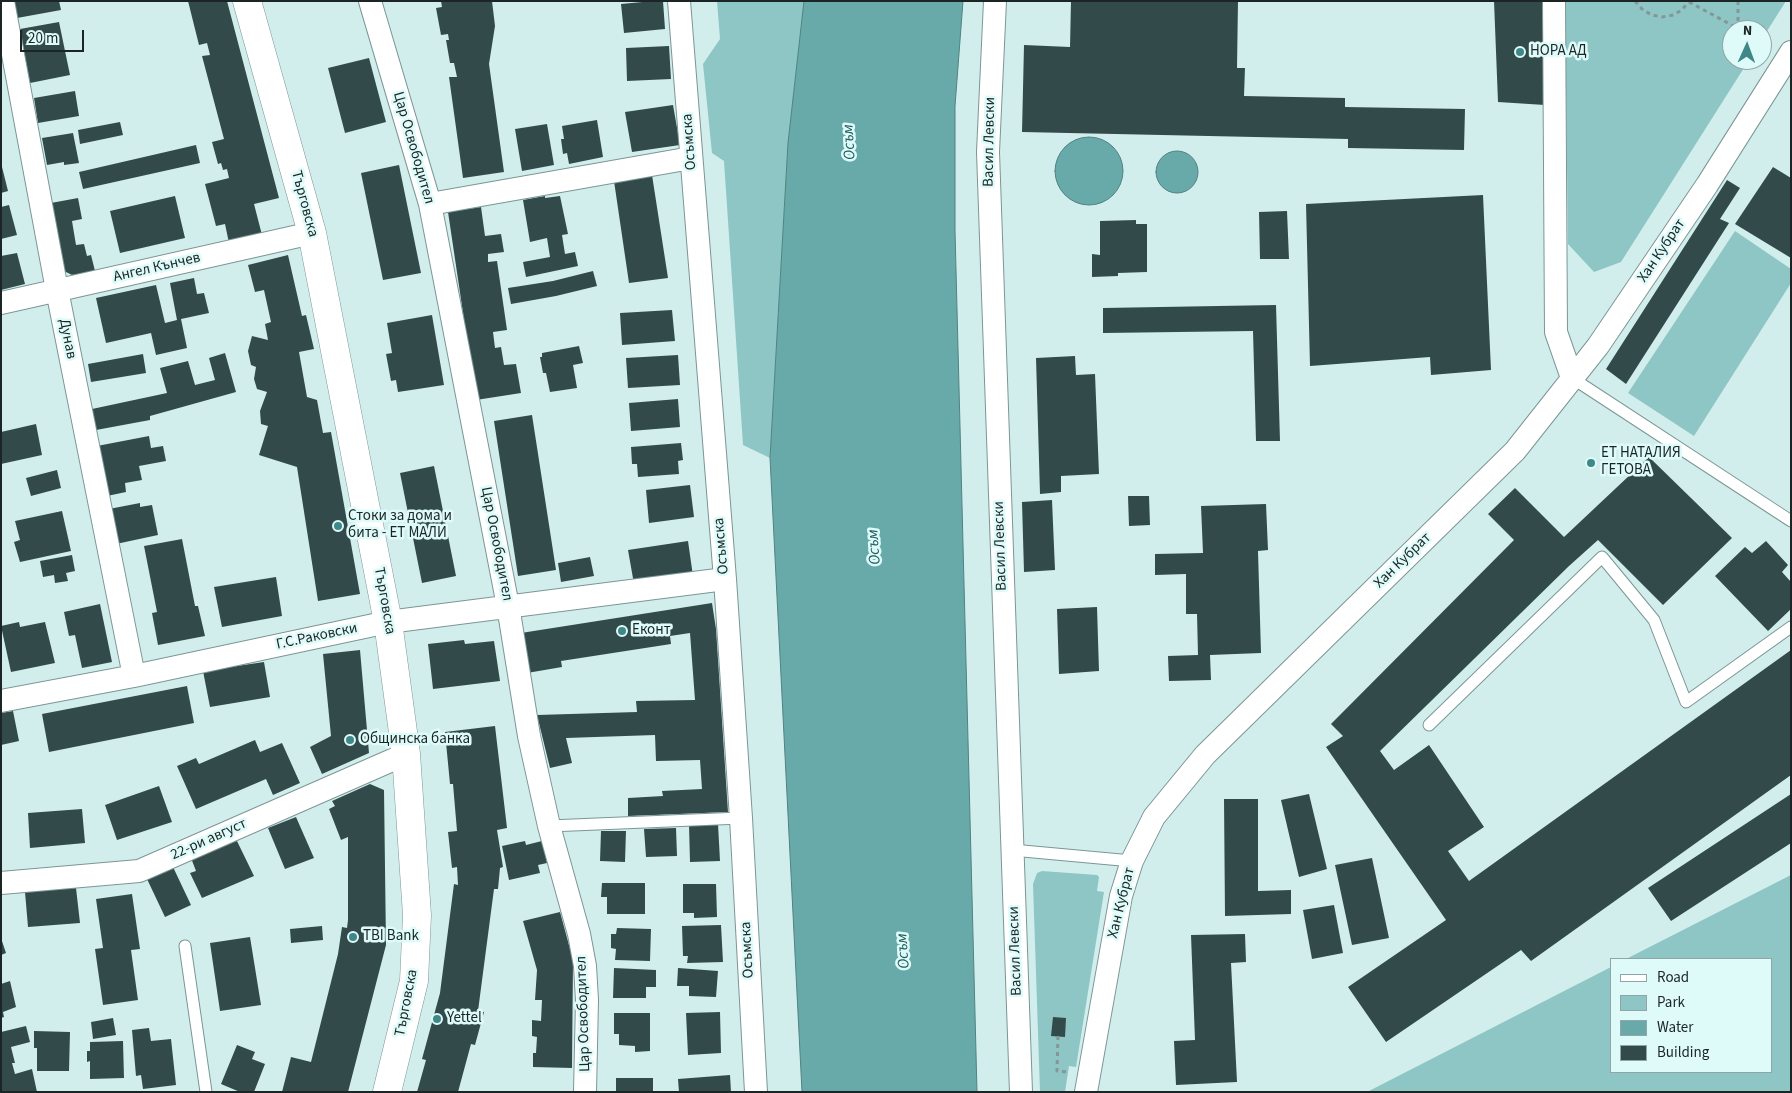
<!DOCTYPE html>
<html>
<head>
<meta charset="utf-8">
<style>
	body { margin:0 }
	#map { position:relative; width:1792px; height:1093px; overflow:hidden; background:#d1eeed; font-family:"Source Sans 3",sans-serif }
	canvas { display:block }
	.frame { position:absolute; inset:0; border:2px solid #1b2525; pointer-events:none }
	.legend { position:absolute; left:1610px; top:958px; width:162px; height:115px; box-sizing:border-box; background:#defbfa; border:1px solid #90a5a5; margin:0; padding:6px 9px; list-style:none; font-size:15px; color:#1b2525 }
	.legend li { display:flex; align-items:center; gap:10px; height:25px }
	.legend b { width:25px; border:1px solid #90a5a5 }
	.north { position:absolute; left:1722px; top:20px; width:50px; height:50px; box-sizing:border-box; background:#defbfa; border:1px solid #90a5a5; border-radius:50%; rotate:2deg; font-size:14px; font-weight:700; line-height:20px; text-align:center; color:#1b2525 }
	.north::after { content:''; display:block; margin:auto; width:18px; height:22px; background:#408887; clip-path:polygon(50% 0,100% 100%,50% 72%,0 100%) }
	.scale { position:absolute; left:20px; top:30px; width:64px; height:22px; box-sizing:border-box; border:2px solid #1b2525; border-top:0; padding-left:6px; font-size:15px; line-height:18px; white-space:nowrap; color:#1b2525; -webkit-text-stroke:4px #defbfa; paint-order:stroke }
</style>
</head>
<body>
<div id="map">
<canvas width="1792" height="1093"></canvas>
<div class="frame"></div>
<ul class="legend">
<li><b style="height:6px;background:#fff"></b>Road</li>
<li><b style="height:14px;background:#8ec6c5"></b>Park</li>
<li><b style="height:14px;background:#67aaa9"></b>Water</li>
<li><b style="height:14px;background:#324b4a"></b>Building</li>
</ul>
<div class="north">N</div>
<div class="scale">20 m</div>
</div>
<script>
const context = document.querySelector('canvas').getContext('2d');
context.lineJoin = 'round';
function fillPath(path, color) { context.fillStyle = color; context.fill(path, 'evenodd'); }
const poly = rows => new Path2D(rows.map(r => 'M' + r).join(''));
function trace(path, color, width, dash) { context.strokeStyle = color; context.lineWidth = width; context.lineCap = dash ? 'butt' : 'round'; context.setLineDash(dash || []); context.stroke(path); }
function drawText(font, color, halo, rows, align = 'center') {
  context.font = font + ' "Source Sans 3",sans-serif'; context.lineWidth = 5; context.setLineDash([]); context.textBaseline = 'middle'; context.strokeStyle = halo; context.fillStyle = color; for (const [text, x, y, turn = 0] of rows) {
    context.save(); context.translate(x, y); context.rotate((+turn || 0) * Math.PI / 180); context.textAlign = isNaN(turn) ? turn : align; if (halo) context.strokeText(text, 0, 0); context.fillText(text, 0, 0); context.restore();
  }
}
const green = poly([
	[717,1,804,1,788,143,770,458,743,445,724,161,712,153,703,64,720,39],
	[1565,1,1786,1,1762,39,1762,30,1732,30,1732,60,1749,60,1621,262,1594,272,1568,244],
	[1735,231,1791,269,1791,283,1694,436,1628,393],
	[1042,871,1097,875,1099,877,1097,891,1104,892,1076,1067,1069,1066,1065,1092,1040,1092,1033,884,1037,873],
	[1791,875,1791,1092,1367,1092,1611,967,1611,1072,1771,1072,1771,959,1626,959]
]);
const water = poly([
	[804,1,963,1,955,106,955,231,977,1092,802,1092,770,458,788,143,804,1],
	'1055 171a34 34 0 1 1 68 0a34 34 0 1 1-68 0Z',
	'1156 172a21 21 0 1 1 42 0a21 21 0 1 1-42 0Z'
]);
const building = poly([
	[14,1,59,1,61,10,17,18],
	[188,1,227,1,279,198,254,204,262,235,229,243,225,224,216,226,205,184,229,178,227,169,223,170,221,163,218,164,212,142,224,139,202,56,210,55,207,43,199,45],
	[441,1,492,1,495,26,489,64,504,172,463,178,449,77,457,77,454,63,450,63,446,40,449,40,448,34,441,35,436,8,442,7],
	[653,1,663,1,665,29,624,33,621,4],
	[1071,1,1238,1,1237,68,1245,68,1244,96,1345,98,1345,107,1465,109,1464,150,1348,148,1348,139,1022,132,1024,45,1070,47],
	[1494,1,1542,1,1545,105,1498,102],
	[59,22,70,75,30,83,20,29],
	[669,46,671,79,627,81,626,48],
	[369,58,386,122,345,133,328,68],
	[75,91,79,116,38,123,34,98],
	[673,105,680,145,632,152,625,112],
	[597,120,603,157,569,164,567,153,563,154,561,139,564,139,562,126],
	[120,122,123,135,80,144,78,130],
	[547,124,554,165,522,171,515,129],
	[73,133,79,163,64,165,64,162,47,165,42,138],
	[196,145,200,163,83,189,79,172],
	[1,163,8,191,1,193],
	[399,165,421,273,383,280,361,173],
	[1773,167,1791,178,1791,258,1735,224],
	[652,175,668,278,629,283,614,181],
	[1727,180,1740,188,1720,219,1729,223,1626,384,1606,369],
	[1483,195,1491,370,1431,375,1430,357,1310,366,1306,204],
	[175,196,185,238,120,253,110,211],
	[545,196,545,198,560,196,568,234,562,235,565,254,575,252,578,266,526,277,523,262,550,257,547,238,530,242,523,200],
	[78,198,82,219,72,221,76,245,84,244,87,256,91,255,95,271,72,275,64,271,51,203],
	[9,205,17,235,1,239,1,207],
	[481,207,485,236,501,234,504,252,488,254,488,262,497,261,507,330,493,332,495,348,501,347,504,365,516,364,521,393,476,400,448,212],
	[1287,211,1289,259,1260,259,1259,212],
	[1136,220,1136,224,1147,224,1147,272,1118,273,1118,276,1092,277,1092,254,1100,255,1100,221],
	[17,253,25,284,1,290,1,256],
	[288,255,302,316,306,315,314,349,299,352,307,397,317,400,323,433,331,432,360,594,318,601,297,467,259,455,268,426,261,424,260,411,267,392,257,389,254,379,256,367,251,365,248,351,252,336,268,340,265,324,271,322,264,290,255,292,248,265],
	[593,271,597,286,556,296,511,304,508,288,553,281],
	[194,278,197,294,204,293,209,313,181,319,187,348,156,355,151,333,106,343,96,298,156,285,165,323,177,320,170,283],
	[1276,305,1280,441,1256,441,1253,331,1103,333,1103,308],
	[672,310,675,341,622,345,620,313],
	[432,315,444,385,398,392,396,380,391,381,386,354,392,353,387,323],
	[579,346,583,363,573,365,577,388,550,392,546,373,543,373,540,357,542,357,542,353],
	[225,353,236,392,150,416,150,420,96,430,92,409,167,393,160,368,188,361,195,385,215,380,209,358],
	[143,354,146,373,91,382,88,364],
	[678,355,680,385,628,388,626,358],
	[1075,356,1076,375,1095,374,1099,474,1061,476,1061,492,1040,494,1036,358],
	[678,399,680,427,631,431,629,403],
	[532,415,556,570,518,576,494,421],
	[36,424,42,455,1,464,1,432],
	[149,436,151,448,163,446,166,461,139,466,142,480,125,483,126,492,107,496,97,446],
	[681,443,683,460,678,461,679,474,638,477,637,464,632,464,631,447],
	[1649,457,1732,538,1663,605,1598,540,1569,566,1380,751,1394,770,1429,745,1484,827,1448,851,1469,881,1791,650,1791,775,1531,961,1521,950,1386,1042,1348,987,1446,920,1326,747,1343,736,1331,724,1514,540,1488,514,1515,488,1564,537],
	[434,466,456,576,422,583,400,473],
	[57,470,61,488,31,496,26,478],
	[690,485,694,517,649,523,646,490],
	[1128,496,1149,496,1150,525,1129,526],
	[1052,500,1055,570,1024,572,1022,502],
	[140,503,140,507,152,505,158,535,116,544,109,509],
	[1266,504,1268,550,1258,551,1261,653,1210,655,1211,680,1169,681,1168,656,1198,655,1197,614,1186,614,1186,574,1155,575,1155,554,1203,553,1201,506],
	[62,511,71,551,20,562,14,542,20,540,15,521],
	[182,539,195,606,198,606,205,636,158,645,152,613,157,612,144,546],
	[688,541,693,576,634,584,628,550],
	[1766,541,1788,565,1782,572,1791,582,1791,609,1768,631,1715,576,1745,547,1752,553],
	[72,555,75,571,66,573,68,581,55,583,54,575,43,577,40,561],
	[590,557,594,576,561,582,558,563],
	[276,577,282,616,222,627,214,587],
	[712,603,716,629,728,812,628,816,628,798,663,796,662,791,702,789,700,760,656,761,655,735,566,738,572,763,550,768,537,715,637,712,636,701,695,700,690,633,670,636,671,644,561,661,562,667,527,673,521,633],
	[100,604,112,662,82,668,75,635,69,636,64,612],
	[1097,607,1099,671,1059,674,1057,609],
	[19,622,20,627,45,622,55,663,11,672,1,626],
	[464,640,465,644,494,641,500,681,433,689,428,644],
	[360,650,369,753,322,774,310,747,331,736,323,654],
	[264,662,270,697,210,707,203,671],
	[187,686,194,723,49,752,42,714],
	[13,711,19,741,1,745,1,713],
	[495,726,507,828,497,830,503,867,500,868,498,889,494,889,478,1011,484,1012,475,1045,471,1044,458,1092,417,1092,426,1060,422,1059,440,993,454,884,458,885,457,867,452,868,448,832,457,831,453,784,450,784,445,732],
	[255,740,260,752,282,743,300,783,273,795,266,779,196,809,177,766,196,758,199,764],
	[370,784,384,790,386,945,348,1092,282,1092,291,1057,311,1062,338,954,342,927,347,928,348,920,348,837,341,840,329,809,335,806,332,801],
	[159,786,172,822,117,840,105,805],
	[1309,794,1327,869,1299,877,1281,800],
	[1791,794,1791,843,1671,921,1648,888],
	[1224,799,1258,799,1258,891,1291,890,1291,914,1225,916],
	[82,809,85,843,30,848,28,813],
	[296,817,314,858,285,869,268,828],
	[718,824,720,861,690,862,689,825],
	[676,828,677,856,646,857,644,829],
	[601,831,626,831,625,862,600,861],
	[236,839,254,876,202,898,190,873,196,871,191,858],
	[525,841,526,845,542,841,547,863,538,865,540,873,509,880,502,846],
	[1372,858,1389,938,1352,945,1335,865],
	[173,867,191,905,165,917,147,879],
	[602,883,645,883,645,914,607,914,607,897,601,897],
	[683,884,716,884,717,917,694,918,694,913,683,913],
	[76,888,80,923,28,927,25,892],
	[132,894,140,949,131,950,138,1000,103,1005,95,949,103,948,96,899],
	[1334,905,1343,953,1312,959,1303,910],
	[560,912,573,960,572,1068,533,1067,533,1053,536,1053,537,1037,532,1036,532,1020,541,1021,542,1000,535,1000,537,970,523,921],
	[721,925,723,962,687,963,688,956,683,956,682,926],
	[322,926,323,940,291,943,290,929],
	[617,928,651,929,650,961,615,960,616,949,611,948,611,934,616,934],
	[1245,934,1246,962,1231,963,1237,1082,1176,1085,1174,1041,1195,1040,1191,935],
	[250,937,261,1005,220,1011,210,943],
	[1,938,6,953,1,955],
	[614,968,656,970,656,987,646,987,646,998,613,998],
	[678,968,718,971,716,997,689,996,689,986,677,986],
	[10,981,16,1007,3,1012,4,1017,1,1018,1,984],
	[720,1012,721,1053,688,1055,686,1013],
	[614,1013,650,1013,650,1051,635,1052,635,1046,619,1045,619,1034,614,1034],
	[1053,1017,1066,1018,1065,1037,1051,1036],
	[113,1018,116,1035,93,1039,91,1022],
	[26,1026,30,1042,11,1047,15,1063,12,1063,15,1074,32,1069,37,1092,1,1092,1,1032],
	[149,1028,151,1041,171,1039,176,1085,143,1089,141,1075,136,1076,132,1030],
	[34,1031,70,1032,69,1071,37,1071,37,1048,34,1048],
	[123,1041,124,1078,90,1079,90,1061,87,1062,87,1051,90,1051,90,1042],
	[237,1045,255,1052,252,1059,265,1064,254,1092,240,1092,221,1084],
	[730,1075,731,1092,679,1092,678,1079],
	[616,1078,653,1078,653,1092,616,1092]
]);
const path = poly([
	[1635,1,1643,10,1652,15,1662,17,1673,15,1682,10,1689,1],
	[1738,1,1738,28],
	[1689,2,1741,30],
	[1762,41,1770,45],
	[1058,1036,1057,1071,1069,1072]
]);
const service = poly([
	[1572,378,1791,521],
	[1429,725,1602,557,1654,620,1686,702,1791,627],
	[549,826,741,818],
	[1012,850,1132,861],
	[185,946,206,1092]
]);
const minor = poly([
	[3,1,57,290,134,676],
	[370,1,430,204,508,606,529,736,549,826,579,934,585,966,587,1000,585,1092],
	[679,1,725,579,741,818,756,1092],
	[995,1,988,152,1021,1092],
	[1554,1,1556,332,1572,378],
	[430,204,691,158],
	[1,303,312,233],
	[1,701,134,676,388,622,725,579],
	[1,883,139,871,406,754],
	[1086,1092,1121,896,1132,861,1154,817,1205,755,1515,451,1598,346,1707,185,1791,52]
]);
const tertiary = poly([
	[247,1,312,233,388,622,406,754,417,915,414,981,387,1092]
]);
const markers = [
	[1520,52,5,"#408887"],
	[1591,463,5,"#408887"],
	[338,526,5,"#408887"],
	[622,631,5,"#408887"],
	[350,740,5,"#408887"],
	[353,937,5,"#408887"],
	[437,1019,5,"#408887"]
];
const poiNames = [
	["НОРА АД",1530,52],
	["ЕТ НАТАЛИЯ",1601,454],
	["ГЕТОВА",1601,471],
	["Стоки за дома и",348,517],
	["бита - ЕТ МАЛИ",348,534],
	["Еконт",632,631],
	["Общинска банка",360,740],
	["TBI Bank",363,937],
	["Yettel",447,1019]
];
const streetNames = [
	["Осъмска",690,142,-94],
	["Васил Левски",990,142,-89],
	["Цар Освободител",413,148,74],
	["Търговска",304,204,75],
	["Хан Кубрат",1662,251,-56],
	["Ангел Кънчев",157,268,-13],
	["Дунав",67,339,79],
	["Цар Освободител",496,544,79],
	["Осъмска",722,546,-95],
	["Васил Левски",1001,546,-92],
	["Хан Кубрат",1403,561,-44],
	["Търговска",384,601,80],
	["Г.С.Раковски",317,637,-12],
	["22-ри август",209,840,-24],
	["Хан Кубрат",1122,903,-76],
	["Осъмска",748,950,-93],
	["Васил Левски",1016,951,-92],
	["Търговска",407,1003,-79],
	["Цар Освободител",584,1014,-92]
];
const waterNames = [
	["Осъм",850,142,-93],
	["Осъм",875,547,-94],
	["Осъм",904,951,-94]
];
fillPath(green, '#8ec6c5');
fillPath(water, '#67aaa9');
trace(water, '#508281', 1);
fillPath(building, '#324b4a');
trace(service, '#7c9695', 13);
trace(minor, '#7c9695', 24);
trace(tertiary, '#7c9695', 29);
trace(path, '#829796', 3, [4, 4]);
trace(service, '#fff', 11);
trace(minor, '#fff', 22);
trace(tertiary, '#fff', 28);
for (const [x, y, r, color] of markers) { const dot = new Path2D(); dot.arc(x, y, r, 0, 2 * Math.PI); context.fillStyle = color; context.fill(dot); trace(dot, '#defbfa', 2); }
drawText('15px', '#1b2525', '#defbfa', poiNames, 'left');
drawText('15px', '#1b2525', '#defbfa', streetNames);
drawText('italic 16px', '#255e5e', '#defbfa', waterNames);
</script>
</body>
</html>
